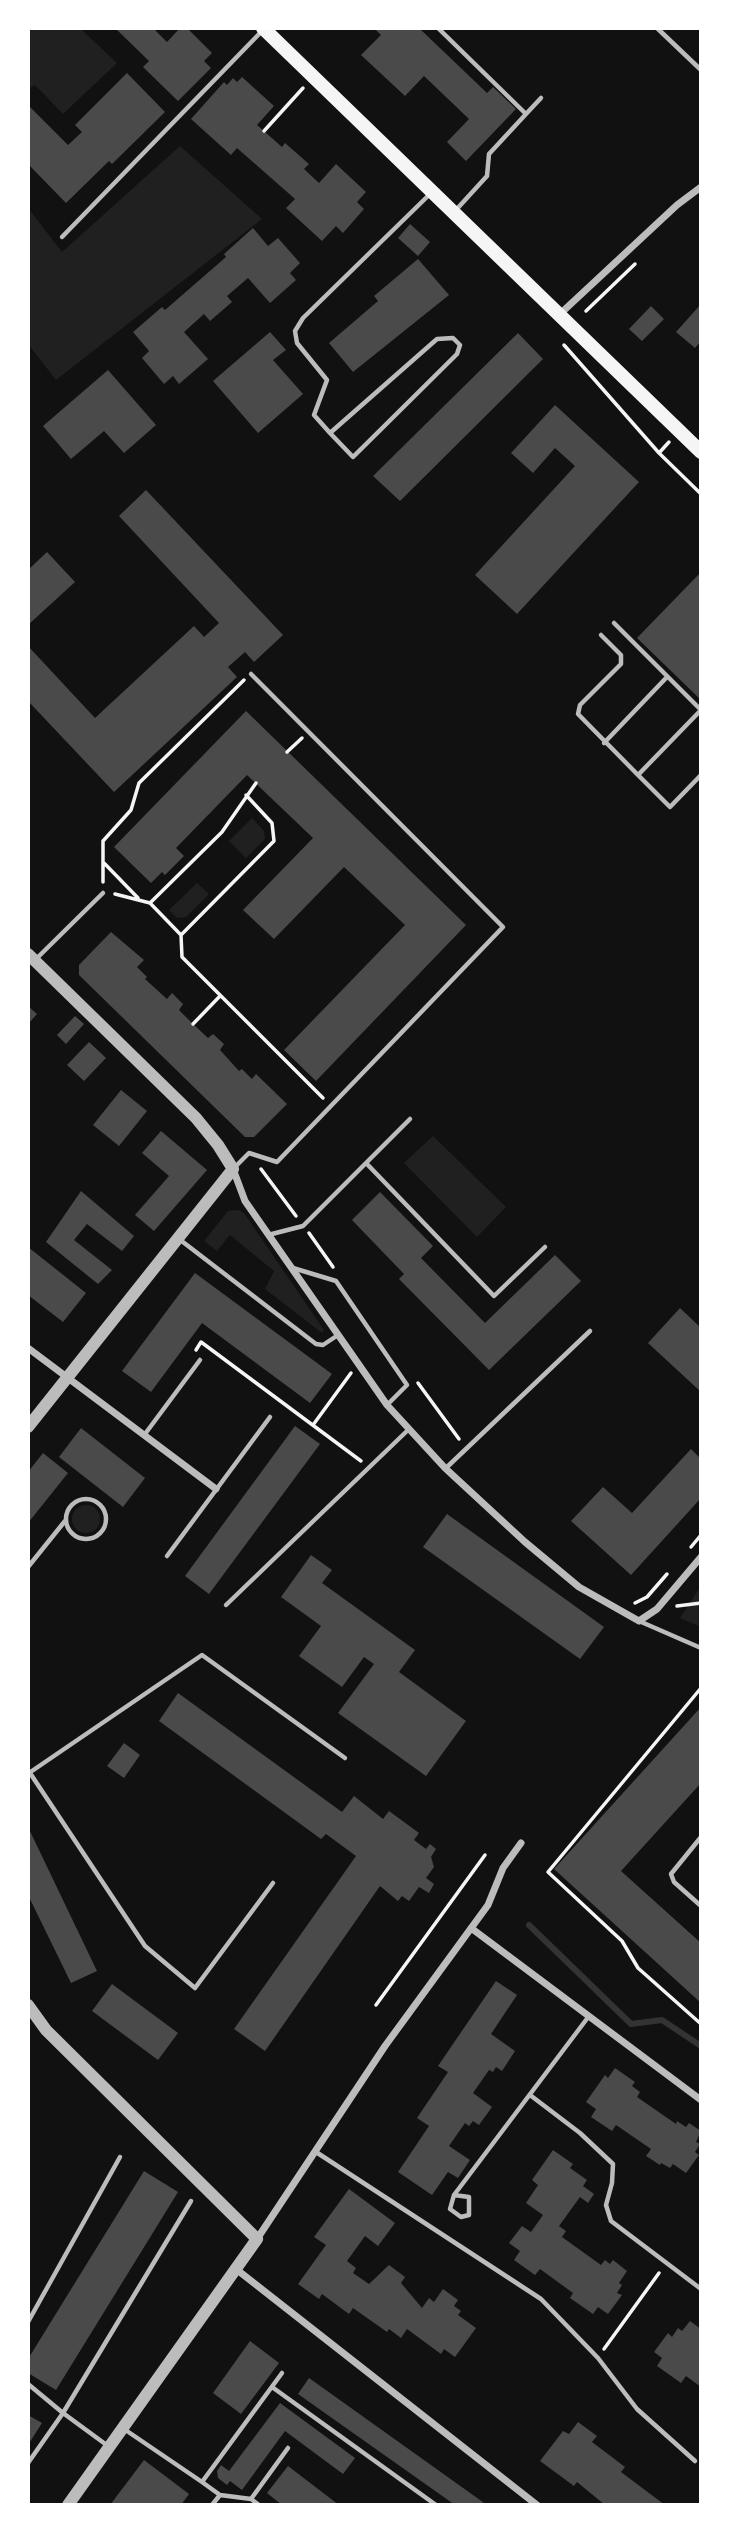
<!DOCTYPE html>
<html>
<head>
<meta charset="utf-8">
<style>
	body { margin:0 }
	#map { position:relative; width:729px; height:2533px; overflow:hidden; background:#111; font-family:"DejaVu Sans",sans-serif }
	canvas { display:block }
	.frame { position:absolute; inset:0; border:30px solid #fff; pointer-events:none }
</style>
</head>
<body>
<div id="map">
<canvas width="729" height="2533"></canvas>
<div class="frame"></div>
</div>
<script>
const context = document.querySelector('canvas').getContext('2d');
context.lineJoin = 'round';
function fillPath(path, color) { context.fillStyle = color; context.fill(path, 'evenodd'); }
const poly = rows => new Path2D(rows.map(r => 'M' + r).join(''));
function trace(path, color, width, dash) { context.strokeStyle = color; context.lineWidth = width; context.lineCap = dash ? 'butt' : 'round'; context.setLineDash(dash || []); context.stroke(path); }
const green = poly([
	[28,28,80,28,117,63,63,114,35,85,28,89],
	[180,146,262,219,56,380,28,344,28,208,62,252],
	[252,818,264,831,265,839,246,858,229,841],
	[197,883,209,894,186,917,177,918,169,910],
	[433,1136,506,1207,477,1237,404,1163],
	[239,1210,244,1213,324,1330,322,1333,265,1289,274,1271,230,1235,217,1251,204,1241,228,1211],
	'72 1519a14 14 0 1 1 28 0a14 14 0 1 1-28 0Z',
	[701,1586,701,1627,680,1618]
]);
const stream = poly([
	[529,1925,631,2024,662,2020,701,2046]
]);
const building = poly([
	[115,28,153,28,167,42,180,28,187,28,212,53,204,61,211,68,178,101,143,67,149,61],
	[374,28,419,28,487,93,493,87,516,109,466,161,447,142,469,119,424,76,405,96,361,55,381,35],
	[127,73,165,112,112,164,109,161,66,203,28,164,28,105,68,145,82,132,75,125],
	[242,77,274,106,257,125,282,147,285,143,309,164,304,169,319,183,336,164,366,192,357,202,364,209,343,233,336,226,322,241,286,208,295,199,237,148,231,155,191,119,224,82,227,85,233,78,237,82],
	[410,224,430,242,418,256,398,238],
	[253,228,268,246,278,238,300,263,290,273,296,280,270,303,248,278,227,296,232,302,210,321,204,314,184,332,208,359,179,384,173,376,164,384,142,358,149,351,133,332,162,307,165,310,226,257,224,254],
	[418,259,449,295,353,372,329,343,378,301,374,296],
	[701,304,701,341,695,348,676,332],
	[651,306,664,319,642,341,629,329],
	[270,332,286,350,273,360,303,394,258,433,213,381],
	[518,333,543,359,400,501,373,476],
	[108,370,156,425,124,453,104,431,71,459,43,426],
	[555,405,639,482,517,614,475,575,575,466,555,448,533,473,511,453],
	[146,490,283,635,254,662,245,652,228,667,237,677,114,792,28,701,28,646,95,718,194,626,204,637,219,623,119,516],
	[47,552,75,582,28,625,28,570],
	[701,572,701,700,637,638],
	[246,711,466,925,316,1081,284,1050,405,925,344,867,274,939,243,910,313,838,247,775,176,848,184,856,165,875,162,872,151,883,114,847],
	[111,932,144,960,137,967,147,977,145,979,167,999,172,993,183,1004,179,1010,193,1024,208,1038,213,1034,224,1044,220,1050,239,1071,242,1069,252,1079,256,1074,287,1104,254,1137,245,1137,79,975,79,965],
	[28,1006,37,1014,28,1024],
	[75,1016,84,1024,66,1044,57,1035],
	[89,1042,106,1058,84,1081,67,1065],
	[121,1090,147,1111,119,1146,93,1125],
	[161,1131,207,1170,154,1231,135,1215,169,1176,142,1153],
	[81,1191,134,1236,122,1251,87,1224,74,1240,112,1270,98,1284,46,1242],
	[380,1192,433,1246,421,1258,485,1323,555,1255,581,1281,489,1370,399,1279,404,1274,352,1220],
	[28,1247,86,1293,63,1322,28,1295],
	[195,1273,332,1374,310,1403,202,1323,151,1392,122,1371],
	[680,1308,701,1328,701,1392,648,1343],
	[295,1426,320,1444,209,1594,185,1576],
	[81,1428,145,1478,123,1507,59,1457],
	[691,1449,701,1459,701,1498,631,1575,571,1521,603,1487,632,1513],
	[43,1453,68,1473,28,1523,28,1472],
	[447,1514,604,1627,580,1659,423,1547],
	[311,1555,332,1570,322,1583,415,1650,399,1672,466,1721,426,1776,338,1713,374,1664,364,1657,342,1687,299,1656,321,1626,281,1597],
	[178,1693,342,1812,354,1796,383,1819,389,1811,419,1833,414,1840,426,1849,430,1844,436,1849,431,1857,434,1867,426,1878,434,1884,429,1893,419,1887,409,1901,402,1896,398,1901,380,1886,265,2051,234,2029,356,1856,326,1834,321,1839,159,1721],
	[701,1707,701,1783,621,1871,701,1943,701,2003,554,1869],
	[124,1743,140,1755,124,1778,107,1766],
	[28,1827,97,1971,71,1983,28,1895],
	[496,1981,517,1995,491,2034,515,2051,502,2071,496,2067,493,2072,489,2070,473,2093,492,2107,479,2125,473,2121,469,2126,465,2123,449,2146,470,2160,458,2178,448,2172,432,2195,398,2172,429,2126,417,2118,448,2072,438,2066],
	[112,1984,178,2033,158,2060,92,2011],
	[615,2068,635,2082,632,2086,640,2092,637,2097,676,2124,677,2121,686,2127,689,2123,701,2131,696,2142,700,2144,695,2152,699,2155,686,2173,673,2164,670,2168,661,2163,660,2165,646,2156,651,2149,616,2125,612,2131,591,2117,596,2109,586,2102,605,2075,608,2078],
	[553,2150,573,2164,570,2168,587,2180,583,2186,594,2194,588,2203,580,2197,559,2226,566,2231,562,2237,601,2265,605,2260,610,2264,613,2260,627,2271,619,2283,622,2285,617,2293,622,2295,608,2314,598,2307,593,2314,570,2298,573,2293,540,2269,535,2275,514,2260,520,2251,509,2243,522,2226,531,2232,543,2215,526,2203,538,2185,532,2180],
	[144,2171,178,2192,56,2390,28,2373,28,2359],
	[349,2189,395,2223,378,2246,365,2236,347,2261,356,2268,353,2273,369,2284,389,2265,405,2277,401,2283,422,2308,429,2298,434,2302,443,2289,458,2300,454,2306,461,2311,458,2315,476,2328,455,2357,444,2349,441,2354,407,2329,401,2338,389,2329,387,2332,353,2308,349,2314,322,2294,319,2299,298,2284,326,2245,314,2237],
	[690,2321,701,2329,701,2387,686,2376,681,2383,657,2366,662,2358,654,2352,668,2333,672,2337,678,2328,682,2331],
	[250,2341,279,2363,241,2414,213,2393],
	[309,2378,487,2505,455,2505,298,2394],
	[280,2403,355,2458,343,2474,285,2431,242,2490,230,2481,227,2485,218,2478,217,2471,221,2465,229,2471],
	[28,2415,42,2423,28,2445],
	[578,2422,597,2436,592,2442,625,2467,621,2472,665,2505,605,2505,577,2482,574,2486,540,2461,563,2431,569,2434],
	[144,2460,189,2494,181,2505,110,2505],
	[288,2466,339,2505,282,2505,267,2493]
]);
const path = poly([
	[264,131,303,88],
	[586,311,635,264],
	[564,345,659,453,701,494],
	[659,453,669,442],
	[287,752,302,738],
	[246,795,272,823,274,841,181,935,182,957,323,1098],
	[104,863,138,898],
	[103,882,103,841,131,810,139,783,244,680],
	[115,894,150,903,222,832,256,783],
	[150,903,180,934],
	[193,1024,220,996],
	[261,1169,296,1216],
	[309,1233,333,1267],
	[196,1350,201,1342,361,1461],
	[418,1383,459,1439],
	[313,1425,351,1373],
	[691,1547,701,1535],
	[635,1603,647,1597,667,1574],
	[677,1606,701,1603],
	[701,1688,548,1872,622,1941,638,1968,701,2024],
	[376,2005,485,1855],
	[604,2349,659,2273]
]);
const service = poly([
	[438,28,526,114,489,154,487,176,455,211],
	[657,28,701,70],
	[526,114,541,98],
	[62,237,261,32],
	[330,433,437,339,453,338,460,345,457,354,353,457,330,433,314,415,327,380,297,343,295,331,303,318,430,194],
	[614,623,701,710,638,775,670,807,701,775],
	[601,635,621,655,621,664,580,705,578,714,638,775],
	[604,743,667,677],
	[35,960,103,893],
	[367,1164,494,1296,545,1247],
	[234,1168,249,1153,277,1162,503,927,251,674],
	[268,1235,303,1226,410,1119],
	[179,1239,316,1344,323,1345,338,1335],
	[293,1268,336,1281,407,1385,387,1405],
	[145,1434,200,1360],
	[446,1468,590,1331],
	'66 1519a20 20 0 1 1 40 0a20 20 0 1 1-40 0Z',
	[167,1556,270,1417],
	[28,1567,65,1521],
	[226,1605,408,1430],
	[639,1621,701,1648],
	[28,1770,145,1946,195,1988,273,1883],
	[29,1773,202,1655,345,1758],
	[701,1837,671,1874,674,1882,701,1906],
	[530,2095,580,2133,613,2164,612,2183,606,2205,611,2221,701,2289],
	[316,2152,541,2299,598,2358,637,2409,695,2461],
	[454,2195,469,2197,469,2215,461,2217,450,2209,454,2195,589,2016],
	[28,2322,120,2157],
	[28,2384,63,2413,28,2463],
	[272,2387,436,2505],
	[124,2429,202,2482,282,2373],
	[108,2446,63,2413,191,2201],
	[202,2482,220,2495,212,2505],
	[220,2495,251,2499,288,2448],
	[251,2499,259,2505]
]);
const minor = poly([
	[560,314,677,205,701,187],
	[233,1169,245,1201,387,1405,445,1468,525,1542,579,1587,639,1621,657,1609,701,1557],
	[28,1348,216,1489],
	[471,1928,701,2100],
	[257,2239,385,2046,488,1905,503,1868,521,1843],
	[236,2269,537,2505]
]);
const tertiary = poly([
	[28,954,196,1118,218,1145,233,1169,28,1427],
	[28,2005,46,2030,257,2239,68,2505]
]);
const secondary = poly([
	[263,28,701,452]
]);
fillPath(green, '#202020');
trace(stream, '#333', 6);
fillPath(building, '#4a4a4a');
trace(path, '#f5f5f5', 3.5);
trace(service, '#bcbcbc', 4.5);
trace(minor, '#bcbcbc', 7);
trace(tertiary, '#bcbcbc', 12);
trace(secondary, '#f5f5f5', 14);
</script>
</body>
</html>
